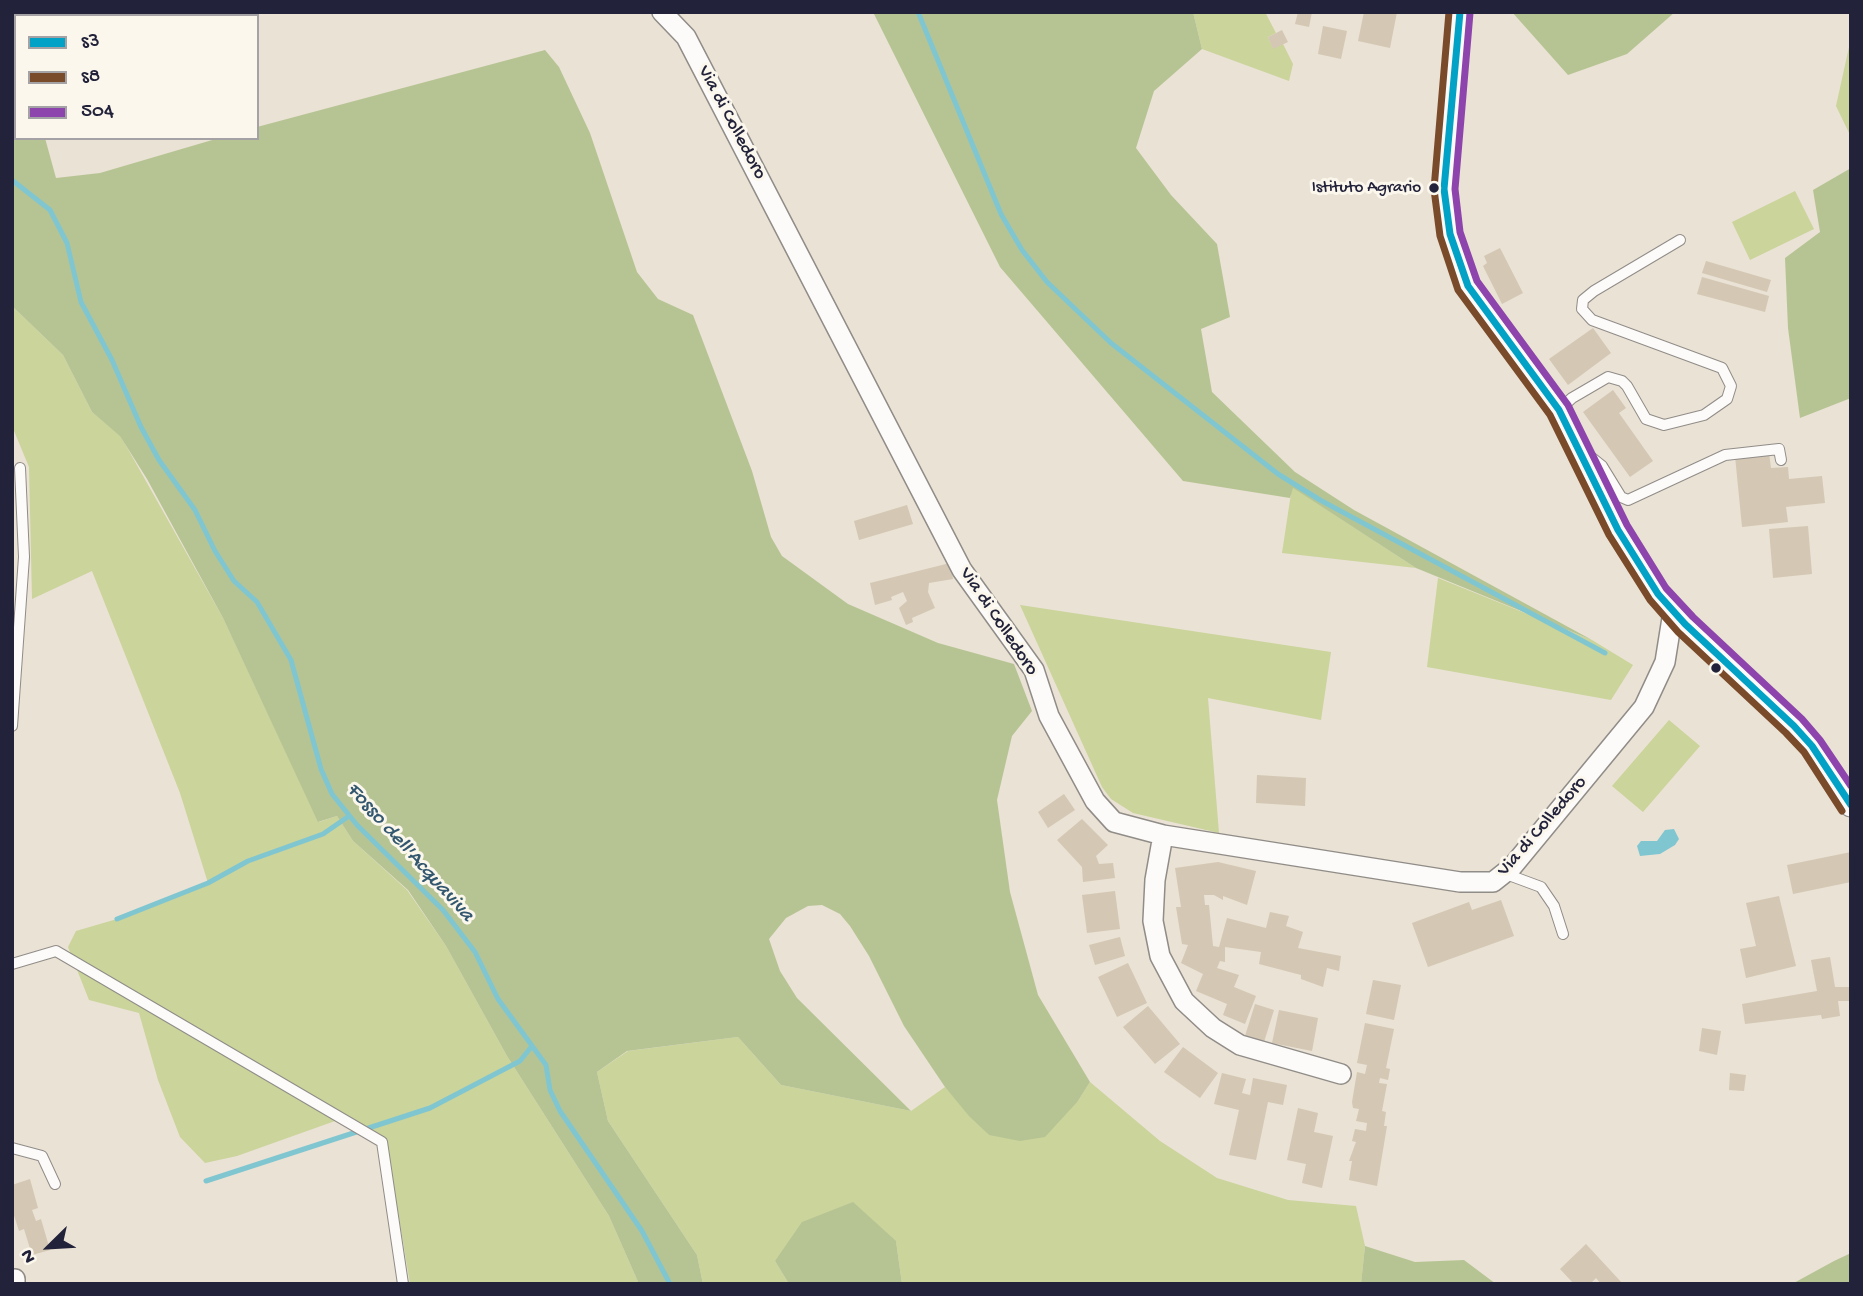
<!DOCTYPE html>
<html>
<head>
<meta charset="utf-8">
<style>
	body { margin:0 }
	#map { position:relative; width:1863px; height:1296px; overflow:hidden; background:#eae2d4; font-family:"Gochi Hand",sans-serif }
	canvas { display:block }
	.frame { position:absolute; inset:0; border:14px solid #22223b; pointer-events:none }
	.legend { position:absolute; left:14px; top:14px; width:245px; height:126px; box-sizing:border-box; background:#fbf7ec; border:2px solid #a4a2a5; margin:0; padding:9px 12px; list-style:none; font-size:21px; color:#22223b }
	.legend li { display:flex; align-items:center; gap:14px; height:35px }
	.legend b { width:35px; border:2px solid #a4a2a5 }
	.north { position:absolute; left:14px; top:1212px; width:70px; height:70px; -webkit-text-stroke:5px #fbf7ec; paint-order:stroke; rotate:246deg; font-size:19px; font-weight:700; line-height:28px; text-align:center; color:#22223b }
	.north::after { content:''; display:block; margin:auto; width:24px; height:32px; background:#22223b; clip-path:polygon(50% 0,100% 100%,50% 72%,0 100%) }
</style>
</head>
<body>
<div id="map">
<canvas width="1863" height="1296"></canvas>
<div class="frame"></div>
<ul class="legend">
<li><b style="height:9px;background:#02a2c7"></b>s3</li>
<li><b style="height:9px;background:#7a4b2a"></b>s8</li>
<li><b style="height:9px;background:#8e44ad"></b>504</li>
</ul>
<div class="north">N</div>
</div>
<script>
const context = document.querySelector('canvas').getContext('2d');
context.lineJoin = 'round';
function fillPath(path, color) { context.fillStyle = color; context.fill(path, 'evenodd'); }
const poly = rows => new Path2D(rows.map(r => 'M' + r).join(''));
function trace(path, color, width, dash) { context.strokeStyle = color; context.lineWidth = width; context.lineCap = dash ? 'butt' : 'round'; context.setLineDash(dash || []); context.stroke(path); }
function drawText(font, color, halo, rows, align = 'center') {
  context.font = font + ' "Gochi Hand",sans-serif'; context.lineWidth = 6; context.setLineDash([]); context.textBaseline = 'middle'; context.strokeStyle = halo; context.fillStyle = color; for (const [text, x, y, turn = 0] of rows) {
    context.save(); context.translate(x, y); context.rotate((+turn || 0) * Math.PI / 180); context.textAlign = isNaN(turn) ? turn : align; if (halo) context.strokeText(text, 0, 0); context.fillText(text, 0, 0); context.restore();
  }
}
const green = poly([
	[1193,12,1265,12,1276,33,1268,37,1273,48,1283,44,1293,64,1289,81,1202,49],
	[1851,38,1851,137,1836,106],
	[1795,191,1814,229,1750,260,1732,222],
	[12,306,63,355,92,412,120,435,223,618,319,822,337,816,353,841,407,890,446,946,507,1056,609,1216,639,1284,410,1284,386,1139,349,1116,237,1156,205,1163,180,1137,158,1080,139,1013,89,1000,68,947,76,931,117,919,208,883,180,793,92,571,32,599,29,467,12,426],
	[1292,487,1416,568,1282,553],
	[1438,578,1592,640,1633,665,1611,700,1427,667],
	[1020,605,1331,652,1321,720,1208,698,1219,833,1133,813,1111,799,1102,787],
	[1669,720,1700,746,1643,812,1612,786],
	[738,1037,781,1085,911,1111,945,1087,989,1135,1078,1101,1090,1082,1160,1141,1217,1178,1288,1200,1356,1206,1365,1246,1361,1284,902,1284,896,1241,775,1261,789,1284,703,1284,697,1255,608,1121,597,1072,628,1051]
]);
const forest = poly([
	[873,12,1193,12,1202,49,1154,91,1136,148,1171,195,1217,244,1230,317,1201,329,1212,392,1295,472,1354,510,1592,640,1416,568,1293,488,1290,498,1183,481,1000,267],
	[1512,12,1675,12,1627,54,1568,75],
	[12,18,16,21,16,138,45,138,56,178,100,173,219,138,257,138,257,127,545,50,559,67,590,133,637,272,658,299,693,315,752,471,771,537,782,556,848,604,938,643,1014,664,1032,711,1012,736,997,800,1010,892,1038,995,1090,1082,1078,1101,1045,1137,1020,1141,989,1135,969,1116,945,1087,904,1026,869,956,850,926,840,914,822,905,808,906,786,918,769,939,780,971,797,998,911,1111,781,1085,738,1037,627,1051,597,1072,608,1121,697,1255,703,1284,639,1284,609,1216,507,1056,446,946,408,890,353,841,337,816,318,822,223,618,147,479,120,436,92,412,63,355,12,306],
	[1851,168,1851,398,1800,418,1788,328,1785,258,1820,232,1813,190],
	[853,1202,896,1241,902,1284,789,1284,775,1261,802,1222],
	[1365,1246,1415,1262,1464,1260,1496,1284,1361,1284],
	[1851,1253,1851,1284,1792,1284,1834,1261]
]);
const water = poly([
	[1674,829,1679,839,1675,845,1660,854,1640,856,1637,846,1641,841,1657,841,1665,830]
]);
const stream = poly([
	[918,12,1001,214,1022,250,1047,282,1111,343,1278,474,1320,500,1605,653],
	[12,180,50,210,67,243,81,302,112,360,141,427,159,460,195,510,215,551,234,581,257,602,291,660,321,769,332,794,357,825,443,910,475,952,498,999,546,1065,550,1090,560,1111,642,1231,670,1284],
	[117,919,208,883,248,861,323,834,349,816],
	[206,1181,430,1108,520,1061,532,1046]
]);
const building = poly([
	[1298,12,1312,12,1309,27,1295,24],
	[1364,12,1397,12,1390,48,1358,41],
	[1323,26,1347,31,1341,59,1318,54],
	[1282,30,1288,42,1273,49,1268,37],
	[1500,248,1523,293,1502,304,1483,266,1487,263,1484,256],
	[1706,261,1771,280,1767,292,1702,273],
	[1702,277,1769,296,1765,312,1697,294],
	[1593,328,1611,353,1568,385,1549,359],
	[1613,390,1626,408,1619,413,1653,461,1630,477,1583,412],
	[1769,453,1771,468,1788,467,1789,479,1822,476,1825,503,1786,507,1788,522,1742,527,1735,456],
	[907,505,913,524,859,540,854,521],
	[1808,526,1812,574,1773,578,1769,529],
	[950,563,953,579,929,583,928,592,935,608,912,618,913,622,906,625,899,608,907,601,903,592,891,597,892,600,875,605,870,583],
	[1257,775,1306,778,1305,806,1256,803],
	[1064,794,1075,810,1048,828,1038,812],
	[1082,819,1108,845,1096,856,1099,864,1113,863,1115,878,1083,882,1082,867,1057,840],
	[1851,852,1851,882,1793,894,1787,865],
	[1218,862,1256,871,1247,905,1223,896,1223,900,1214,895,1204,895,1205,905,1209,905,1213,946,1219,947,1227,918,1266,928,1270,912,1289,916,1286,926,1303,932,1298,948,1341,956,1339,971,1327,968,1323,987,1301,979,1301,975,1259,964,1261,952,1225,947,1225,962,1220,961,1217,968,1239,975,1234,987,1256,996,1245,1024,1223,1015,1227,1004,1196,991,1203,974,1181,963,1188,945,1182,944,1176,907,1181,907,1175,868],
	[1115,891,1120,929,1087,933,1082,895],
	[1779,896,1796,966,1746,978,1740,949,1756,946,1746,903],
	[1501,900,1514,936,1428,967,1412,923,1469,902,1472,910],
	[1120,937,1125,956,1095,965,1089,945],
	[1830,957,1835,987,1851,987,1851,1001,1838,1001,1840,1016,1822,1019,1821,1015,1745,1024,1742,1004,1817,991,1811,960],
	[1128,963,1147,1003,1117,1017,1098,977],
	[1373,980,1401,985,1394,1020,1366,1014],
	[1255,1004,1274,1010,1264,1042,1245,1036],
	[1148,1006,1180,1044,1155,1064,1123,1027],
	[1279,1010,1318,1018,1312,1051,1272,1043],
	[1365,1023,1394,1029,1386,1068,1390,1069,1388,1080,1380,1078,1379,1083,1387,1084,1382,1111,1386,1112,1384,1126,1387,1126,1377,1186,1349,1180,1352,1161,1349,1161,1356,1142,1352,1141,1355,1129,1366,1131,1367,1123,1356,1121,1359,1109,1353,1108,1352,1102,1357,1072,1365,1074,1367,1065,1357,1063],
	[1702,1028,1721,1031,1717,1055,1699,1051],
	[1183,1047,1218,1073,1200,1098,1164,1072],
	[1222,1073,1246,1079,1242,1093,1250,1095,1253,1078,1287,1085,1283,1105,1268,1102,1256,1160,1229,1155,1239,1110,1214,1104],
	[1730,1073,1746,1075,1744,1091,1729,1090],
	[1298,1108,1318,1113,1314,1132,1333,1136,1322,1188,1302,1183,1306,1164,1287,1160],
	[30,1179,38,1208,32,1210,36,1221,41,1219,50,1250,32,1255,24,1229,19,1231,12,1209,12,1185],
	[1586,1244,1623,1284,1601,1284,1596,1278,1590,1284,1574,1284,1560,1269]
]);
const service = poly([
	[1559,410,1572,398,1608,377,1622,381,1627,386,1646,419,1664,425,1704,415,1727,399,1731,386,1722,368,1592,320,1582,309,1583,300,1594,291,1680,240],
	[1587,454,1602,466,1621,497,1628,500,1725,455,1779,449,1781,460],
	[12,726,24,557,20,468],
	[1506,874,1541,887,1554,906,1563,934],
	[12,964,56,951,382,1142,403,1284],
	[12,1148,42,1156,55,1184]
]);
const minor = poly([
	[662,12,686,37,962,570,1034,670,1049,716,1095,801,1114,822,1163,835,1460,882,1493,882,1512,867,1644,707,1665,662,1673,612],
	[1163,835,1155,880,1153,921,1160,956,1184,1001,1213,1028,1240,1045,1341,1074],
	[15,1279,15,1284]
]);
const tertiary = poly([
	[1460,12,1444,189,1450,234,1468,286,1559,410,1618,530,1658,594,1685,624,1794,726,1812,746,1851,805]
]);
const bus1 = poly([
	[1460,12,1444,189,1450,234,1468,286,1559,410,1618,530,1658,594,1685,624,1794,726,1812,746,1851,805]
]);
const bus2 = poly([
	[1449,12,1434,189,1440,236,1458,290,1550,415,1609,535,1650,600,1678,632,1786,733,1804,752,1842,811]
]);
const bus3 = poly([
	[1470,13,1455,189,1460,232,1477,281,1568,405,1627,525,1666,588,1693,617,1802,719,1820,740,1851,786]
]);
const markers = [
	[1434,188,6,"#22223b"],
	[1716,668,6,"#22223b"]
];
const busNames = [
	["Istituto Agrario",1421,188]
];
const streetNames = [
	["Via di Colledoro",731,123,62],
	["Via di Colledoro",998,622,56],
	["Via di Colledoro",1543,827,-49]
];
const waterNames = [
	["Fosso dell'Acquaviva",409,853,48]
];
fillPath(green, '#cad49b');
fillPath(forest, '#b6c494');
fillPath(water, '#80c6d1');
trace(stream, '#80c6d1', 5);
fillPath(building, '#d4c7b4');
trace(service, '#908c88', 12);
trace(minor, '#908c88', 22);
trace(tertiary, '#908c88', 25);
trace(service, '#fcfbf9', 10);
trace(minor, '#fcfbf9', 19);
trace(tertiary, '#fcfbf9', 23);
trace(bus1, '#02a2c7', 7);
trace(bus2, '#7a4b2a', 7);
trace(bus3, '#8e44ad', 7);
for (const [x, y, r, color] of markers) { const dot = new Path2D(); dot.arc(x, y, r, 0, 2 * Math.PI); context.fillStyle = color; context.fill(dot); trace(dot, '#fbf7ec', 2.5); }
drawText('17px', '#22223b', '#fbf7ec', busNames, 'right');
drawText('19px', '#22223b', '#fbf7ec', streetNames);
drawText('italic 21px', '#33576f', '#fbf7ec', waterNames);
</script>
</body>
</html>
